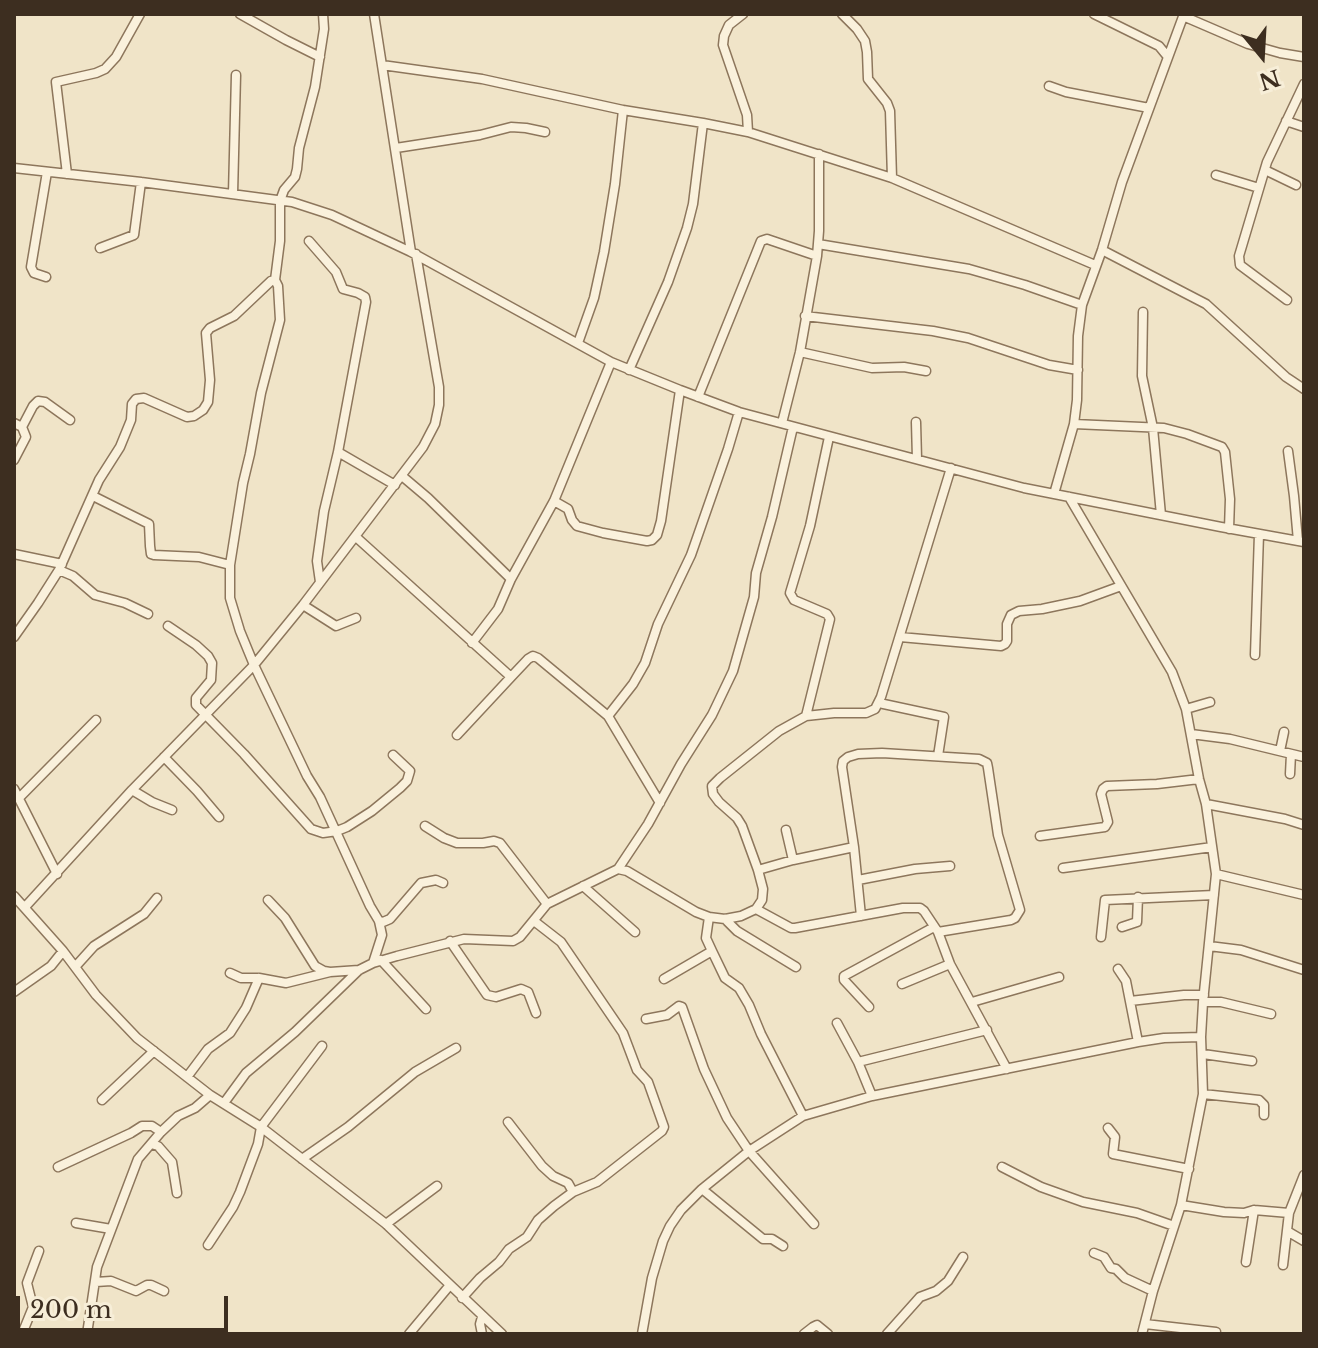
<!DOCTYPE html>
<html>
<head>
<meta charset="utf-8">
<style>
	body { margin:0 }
	#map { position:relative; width:1318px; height:1348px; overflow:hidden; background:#f0e4c8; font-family:"Libre Baskerville",serif }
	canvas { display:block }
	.frame { position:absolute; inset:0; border:16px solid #3d2e20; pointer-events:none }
	.north { position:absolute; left:1222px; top:16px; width:80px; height:80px; -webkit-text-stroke:6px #f7eed8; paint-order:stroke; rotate:162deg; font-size:22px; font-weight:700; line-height:32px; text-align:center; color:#3d2e20 }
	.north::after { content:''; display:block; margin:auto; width:28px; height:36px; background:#3d2e20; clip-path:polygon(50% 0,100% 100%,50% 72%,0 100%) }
	.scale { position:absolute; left:16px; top:1296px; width:212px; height:36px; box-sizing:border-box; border:4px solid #3d2e20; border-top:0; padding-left:10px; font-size:24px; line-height:28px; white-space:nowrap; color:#3d2e20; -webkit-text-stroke:6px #f7eed8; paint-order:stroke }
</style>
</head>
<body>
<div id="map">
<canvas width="1318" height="1348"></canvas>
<div class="frame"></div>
<div class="north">N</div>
<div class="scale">200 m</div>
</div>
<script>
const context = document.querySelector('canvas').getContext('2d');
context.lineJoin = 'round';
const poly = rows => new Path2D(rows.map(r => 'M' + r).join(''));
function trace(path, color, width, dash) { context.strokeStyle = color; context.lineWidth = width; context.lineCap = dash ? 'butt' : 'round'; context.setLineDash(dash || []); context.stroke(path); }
const minor = poly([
	[240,14,286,40,320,57],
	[374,14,411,252],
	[743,14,729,25,724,36,723,45,747,115,748,132],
	[842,14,857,29,865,41,867,52,868,79,887,103,890,111,892,178],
	[1094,14,1159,46,1168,57],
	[1183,16,1248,44,1280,53,1304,57],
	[382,65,482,79,623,110,703,123,748,132,892,178,1095,265],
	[1049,86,1066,92,1149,108],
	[1286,121,1304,127],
	[396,148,480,135,511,127,526,128,545,132],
	[14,168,141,182,292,202,332,215,411,252,611,362,680,390,739,412,1024,488,1221,527,1304,542],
	[1265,170,1296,185],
	[67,174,56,82,96,73,105,69,116,57,140,14],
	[1216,175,1259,188],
	[233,194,236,75],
	[309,241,336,272,343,289,358,293,365,297,366,302,338,452,324,511,317,561,320,582],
	[818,244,969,269,1025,285,1082,305],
	[100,248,134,235,141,182],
	[1102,250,1206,304,1286,377,1304,389],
	[46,277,34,273,31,267,47,172],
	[275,280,280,241,280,201,284,190,295,177,297,169,299,148,315,87,324,29,323,14],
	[1287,300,1240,265,1239,256,1267,162,1304,84],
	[1143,312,1142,376,1153,428,1161,515],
	[805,316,933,331,968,338,1049,365,1078,370],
	[578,343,594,298,604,252,615,184,623,110],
	[800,352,872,368,904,367,926,371],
	[629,370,668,282,687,228,693,204,703,123],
	[698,397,761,241,767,239,817,256],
	[916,422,917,459],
	[14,423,22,427,26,437,14,460],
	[782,423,800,352,817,256,819,231,819,154],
	[1074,424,1164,428,1187,434,1222,447,1225,452,1230,499,1229,529],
	[22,427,33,406,38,401,45,402,70,420],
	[1288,451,1294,496,1298,541],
	[338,452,395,485],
	[402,476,428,498,511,579],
	[1054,494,1074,424,1077,400,1078,336,1082,305,1102,250,1122,182,1184,14],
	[93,496,149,524,150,546,151,554,154,555,199,557,230,565],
	[1069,497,1172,672,1186,709,1199,779,1206,804,1216,874,1203,1002,1201,1037,1203,1094,1181,1205,1153,1291,1142,1334],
	[554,501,568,509,572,520,577,526,603,533,647,541,652,540,657,535,661,521,680,390],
	[356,537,511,677],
	[14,554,62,564],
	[59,570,73,576,95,595,125,603,148,614],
	[303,605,336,626,356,618],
	[168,626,196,645,208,656,212,663,211,680,196,698,196,705,244,754,311,829,323,833,337,831,347,827,372,811,400,788,407,781,410,771,393,755],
	[14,637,38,603,59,570,99,480,120,447,131,420,132,404,136,399,144,398,187,417,194,416,203,410,208,402,210,380,206,333,210,328,234,316,271,281,275,280,278,286,280,320,261,393,250,454,243,483,230,565,230,598,240,631,254,665,307,776,320,797,370,906,379,921,382,935,373,963],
	[900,637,1001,646,1005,644,1007,641,1007,624,1011,615,1019,611,1042,609,1080,601,1121,586],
	[472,643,498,609,511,579,554,501,611,362],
	[1255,655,1259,534],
	[879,703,944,717,938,756],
	[1186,709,1210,702],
	[608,716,633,684,645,663,658,624,691,555,728,449,739,412],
	[806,716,830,619,827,614,794,600,790,593,810,526,829,437],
	[1191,734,1230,739,1304,757],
	[457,735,511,677,528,659,533,656,538,658,608,716,660,803],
	[1280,751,1284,732],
	[164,757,197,791,219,817],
	[1290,774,1291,754],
	[14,789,57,874],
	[132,790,152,802,172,810],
	[20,797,96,720],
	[1206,804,1285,819,1304,825],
	[425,826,444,838,457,843,483,843,494,841,500,843,547,904],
	[786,830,793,860],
	[1040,836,1105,827,1108,822,1101,794,1103,789,1107,786,1157,784,1199,779],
	[1063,868,1212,847],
	[618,869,648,824,681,764,712,715,733,671,754,597,756,573,772,517,793,427],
	[758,870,793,860,854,847],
	[1216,874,1304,895],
	[858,880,915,869,950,866],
	[583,886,635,932],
	[14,896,63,951,96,995,137,1038,210,1095,261,1127,386,1224,502,1334],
	[268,900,285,918,315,966,324,971,330,972,359,970],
	[25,907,132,790,254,665,303,605,423,447,435,424,439,405,439,387,416,254],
	[756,909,791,928,795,928,903,908,920,908,924,911,938,932,950,964,1007,1069],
	[861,916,854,847,842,767,843,761,848,757,858,754,882,753,979,759,987,763,988,768,998,835,1020,910,1015,918,1011,920,938,932],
	[709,917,706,938,712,951,725,978,739,988,749,1005,761,1034,803,1116],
	[725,919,737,931,796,967],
	[379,921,383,922,390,919,421,883,436,880,443,883],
	[1122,927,1137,922,1138,897],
	[1101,937,1105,900,1214,895],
	[450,941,487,995,496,997,521,989,528,992,536,1013],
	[1209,946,1241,950,1304,970],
	[381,960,426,1009],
	[75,967,94,946,144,914,157,898],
	[1118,969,1126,981,1138,1042],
	[230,973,241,978,259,978,286,983,330,972],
	[664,979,712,951],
	[902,984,950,964],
	[14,992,51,966,63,951],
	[1130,1001,1184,995,1204,995],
	[972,1002,1059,977],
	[1203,1002,1221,1002,1271,1014],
	[869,1007,844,980,844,976,934,927],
	[646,1019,667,1015,679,1006,682,1007,704,1069,727,1118,749,1151,814,1224],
	[837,1023,858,1062,872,1096],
	[1203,1054,1252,1061],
	[858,1062,987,1030],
	[187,1077,208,1049,230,1033,246,1008,259,978],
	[1203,1094,1259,1100,1264,1105,1264,1115],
	[102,1100,154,1051],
	[224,1103,246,1073,295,1032,359,970,373,963,397,956,464,939,513,941,520,937,547,904,618,869,627,871,696,912,709,917,725,919,741,916,756,909,762,900,763,889,758,870,742,826,737,818,719,802,713,794,712,786,720,778,779,731,806,716,834,713,866,713,875,709,881,697,951,468],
	[508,1122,542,1166,553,1176,568,1183,573,1192],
	[1108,1128,1115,1137,1113,1154,1189,1169],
	[151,1144,158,1146,172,1162,177,1193],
	[302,1159,348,1127,415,1072,456,1048],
	[58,1167,131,1133,142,1126,152,1126,161,1132],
	[1002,1167,1041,1187,1083,1202,1137,1213,1174,1226],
	[702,1189,763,1239,772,1239,783,1246],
	[1181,1205,1224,1212,1244,1213,1254,1210,1289,1213],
	[76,1223,111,1229],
	[386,1224,437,1186],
	[1287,1231,1304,1241],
	[208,1245,233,1207,240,1192,258,1144,261,1127,322,1046],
	[1094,1253,1104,1257,1111,1268,1116,1269,1125,1278,1153,1291],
	[1246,1262,1254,1210],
	[1283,1265,1289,1213,1304,1175],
	[96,1282,111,1281,136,1291,147,1285,151,1285,164,1291],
	[462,1298,480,1278,499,1262,509,1249,527,1237,538,1220,554,1206,573,1192,597,1182,662,1131,664,1127,648,1082,637,1070,623,1033,561,942,534,921],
	[1145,1324,1216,1332],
	[22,1334,33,1307,27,1283,39,1251],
	[87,1334,97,1267,138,1159,161,1132,178,1116,195,1108,210,1095],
	[409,1334,450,1285],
	[482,1334,480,1324,482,1317],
	[642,1334,652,1278,663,1241,670,1226,681,1210,702,1189,749,1151,803,1116,872,1096,1138,1042,1164,1038,1201,1037],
	[804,1334,813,1327,817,1325,828,1334],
	[887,1334,920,1297,936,1291,948,1281,963,1257]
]);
trace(minor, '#8d765c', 11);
trace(minor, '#faf1dc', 8);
</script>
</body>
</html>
